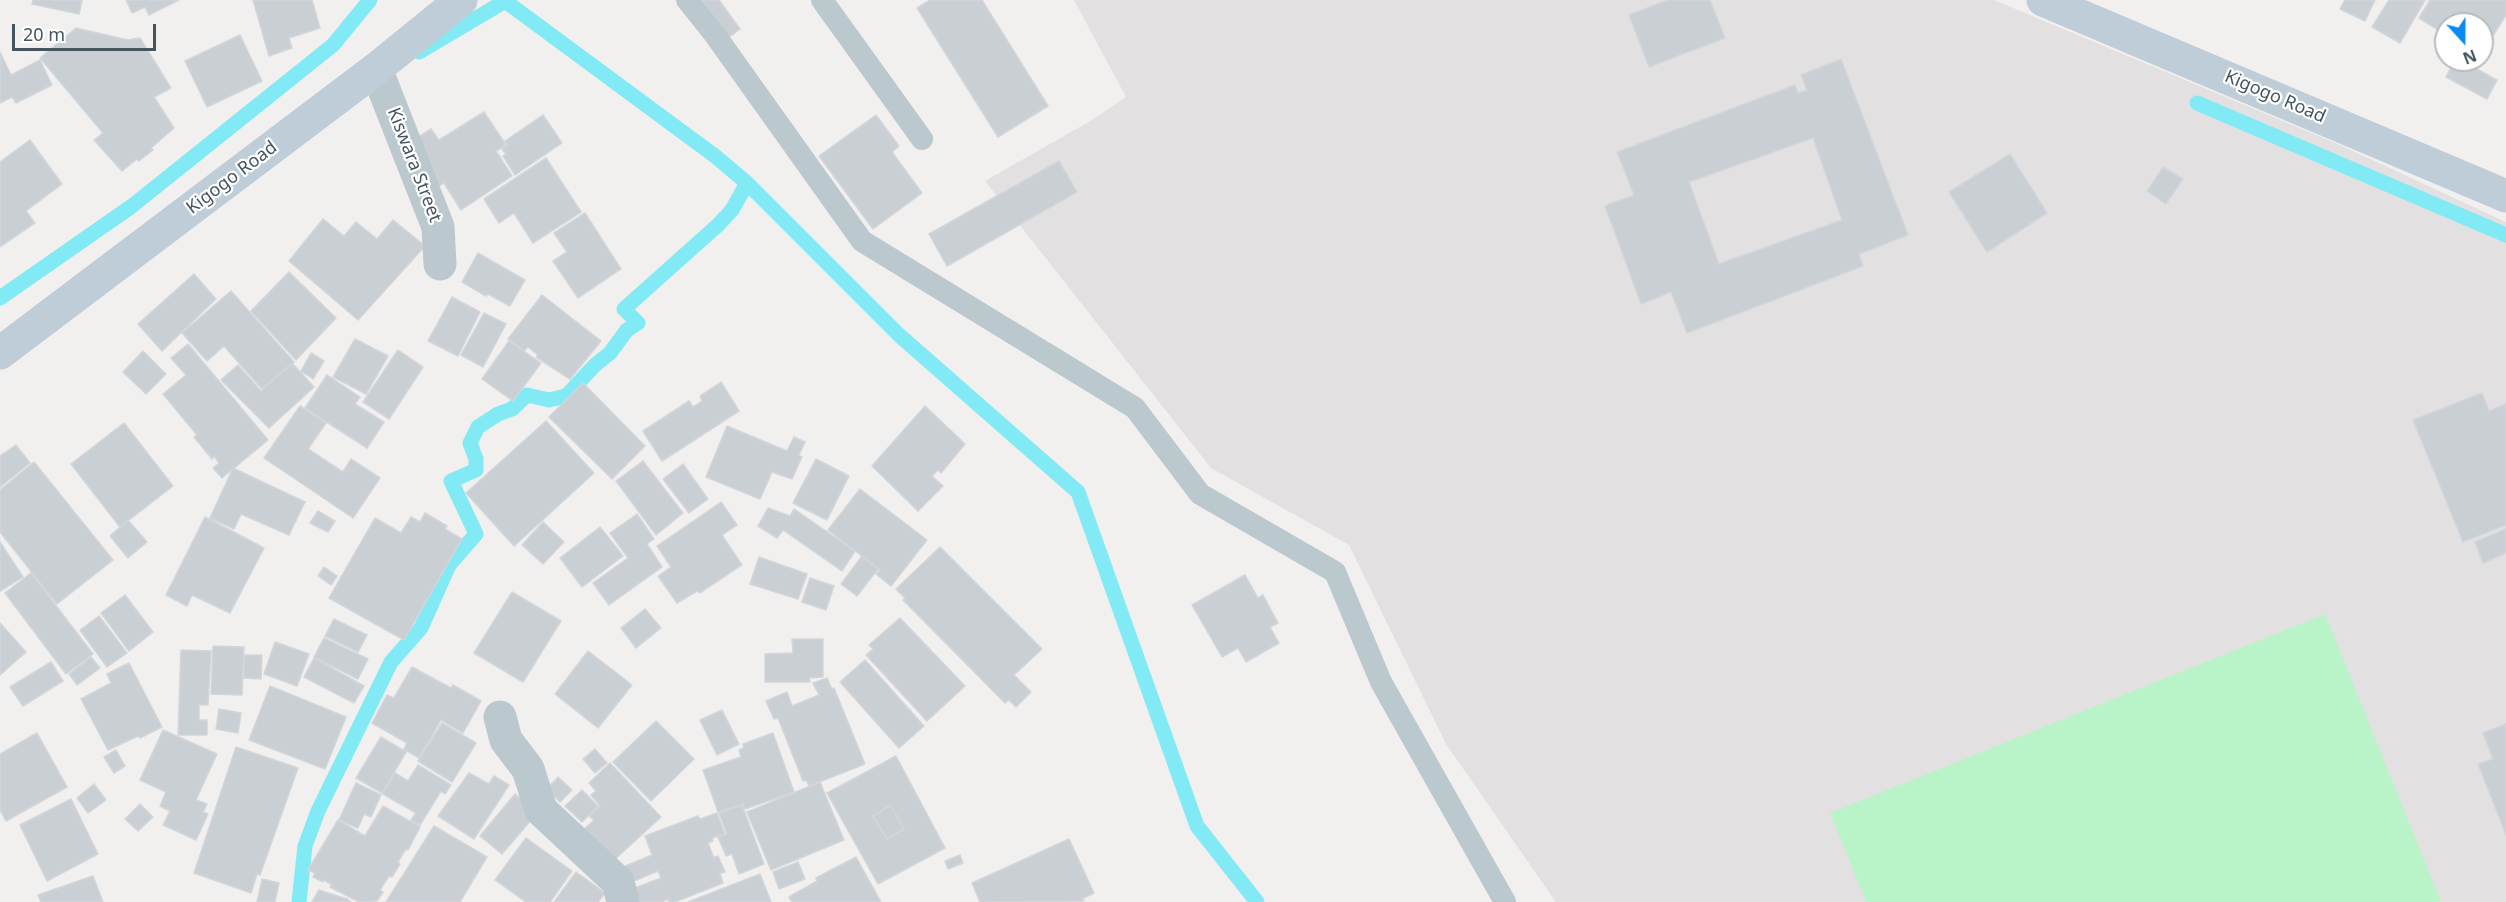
<!DOCTYPE html>
<html>
<head>
<meta charset="utf-8">
<style>
	body { margin:0 }
	#map { position:relative; width:2506px; height:902px; overflow:hidden; background:#f2efef; font-family:"Noto Sans",sans-serif }
	canvas { display:block }
	.north { position:absolute; left:2434px; top:12px; width:60px; height:60px; box-sizing:border-box; background:#fff; border:2px solid #b5bbbf; border-radius:50%; rotate:159deg; font-size:16px; font-weight:700; line-height:24px; text-align:center; color:#45555e }
	.north::after { content:''; display:block; margin:auto; width:21px; height:27px; background:#098bf2; clip-path:polygon(50% 0,100% 100%,50% 72%,0 100%) }
	.scale { position:absolute; left:12px; top:24px; width:144px; height:27px; box-sizing:border-box; border:3px solid #45555e; border-top:0; padding-left:8px; font-size:18px; line-height:21px; white-space:nowrap; color:#45555e; -webkit-text-stroke:4px #fff; paint-order:stroke }
</style>
</head>
<body>
<div id="map">
<canvas width="2506" height="902"></canvas>
<div class="north">N</div>
<div class="scale">20 m</div>
</div>
<script>
const context = document.querySelector('canvas').getContext('2d');
context.lineJoin = 'round';
function fillPath(path, color) { context.fillStyle = color; context.fill(path, 'evenodd'); }
const poly = rows => new Path2D(rows.map(r => 'M' + r).join(''));
function trace(path, color, width, dash) { context.strokeStyle = color; context.lineWidth = width; context.lineCap = dash ? 'butt' : 'round'; context.setLineDash(dash || []); context.stroke(path); }
function drawText(font, color, halo, rows, align = 'center') {
  context.font = font + ' "Noto Sans",sans-serif'; context.lineWidth = 4.5; context.setLineDash([]); context.textBaseline = 'middle'; context.strokeStyle = halo; context.fillStyle = color; for (const [text, x, y, turn = 0] of rows) {
    context.save(); context.translate(x, y); context.rotate((+turn || 0) * Math.PI / 180); context.textAlign = isNaN(turn) ? turn : align; if (halo) context.strokeText(text, 0, 0); context.fillText(text, 0, 0); context.restore();
  }
}
const education = poly([
	[1074,0,1994,0,2338,144,2506,222,2506,902,1556,902,1446,744,1349,545,1211,468,985,181,1092,120,1126,97]
]);
const green = poly([
	[2325,614,2441,902,1866,902,1830,813]
]);
const stream = poly([
	[505,1,715,156,747,183,899,335,1078,492,1197,826,1257,902],
	[419,52,507,0],
	[2197,103,2506,235],
	[0,298,132,206,333,45,370,0],
	[299,902,305,846,318,811,391,662,421,628,449,565,476,534,451,481,476,470,476,459,470,443,478,427,498,414,512,409,527,395,549,400,566,396,595,365,610,353,627,330,638,323,624,309,718,225,732,210,747,183]
]);
const building = poly([
	[33,0,82,0,79,14,32,4,33,0],
	[126,0,179,0,149,15,145,7,132,13,126,0],
	[253,0,312,0,320,28,289,38,292,48,269,56,253,0],
	[701,0,719,0,740,29,728,38,701,0],
	[930,0,982,0,1048,106,998,137,917,8,930,0],
	[1668,0,1710,0,1725,38,1649,67,1629,15,1668,0],
	[2345,0,2375,0,2365,21,2340,9,2345,0],
	[2389,0,2425,0,2400,43,2372,27,2389,0],
	[2430,0,2506,0,2506,15,2482,53,2482,24,2446,24,2446,35,2419,18,2430,0],
	[76,28,128,40,140,38,171,88,154,97,174,128,151,148,153,150,139,161,137,159,122,171,94,140,103,133,40,58,76,28],
	[240,35,262,81,207,107,185,61,240,35],
	[0,52,11,75,40,60,52,85,16,103,12,97,0,103,0,52],
	[1841,59,1908,235,1859,254,1863,266,1687,333,1671,292,1641,304,1605,206,1634,195,1617,152,1795,85,1798,93,1807,90,1801,75,1841,59],
	[1813,138,1842,220,1719,264,1689,182,1813,138],
	[2455,60,2460,60,2497,80,2487,99,2446,77,2455,60],
	[484,112,506,145,496,151,512,176,461,210,444,183,438,187,409,143,431,129,439,140,484,112],
	[543,115,562,143,515,175,503,156,506,154,502,149,508,145,505,141,543,115],
	[876,115,899,146,892,152,922,193,873,229,819,156,876,115],
	[30,140,62,184,26,211,35,223,0,247,0,162,30,140],
	[2010,154,2047,213,1987,252,1949,192,2010,154],
	[546,158,581,212,533,243,514,213,499,223,484,199,546,158],
	[1059,161,1077,192,947,266,929,234,1059,161],
	[2163,167,2183,179,2166,204,2147,191,2163,167],
	[585,213,621,269,578,298,553,261,567,252,554,233,585,213],
	[323,219,344,236,356,222,377,239,393,220,425,246,358,320,289,261,323,219],
	[478,253,525,280,510,306,488,294,486,296,462,282,478,253],
	[289,272,336,318,296,360,251,311,289,272],
	[194,274,216,299,162,351,138,324,194,274],
	[231,291,294,362,262,389,224,346,207,361,182,333,231,291],
	[542,295,601,341,570,379,536,357,538,355,528,347,524,351,508,339,542,295],
	[452,297,480,312,458,356,428,341,452,297],
	[484,313,506,324,483,367,461,355,484,313],
	[355,339,388,356,366,394,333,377,355,339],
	[509,341,541,363,513,401,482,379,509,341],
	[188,344,268,440,222,478,213,468,219,463,214,456,212,459,194,437,197,435,163,394,186,375,171,358,188,344],
	[398,350,423,367,389,419,363,402,398,350],
	[143,351,166,374,146,394,123,372,143,351],
	[311,353,324,361,313,379,301,371,311,353],
	[292,363,314,387,269,428,221,380,238,365,261,391,292,363],
	[327,375,360,397,355,404,384,422,367,448,305,408,327,375],
	[721,382,739,411,662,461,643,431,689,401,693,407,702,401,700,396,721,382],
	[583,383,645,446,612,479,549,417,583,383],
	[2482,393,2489,411,2506,404,2506,525,2463,542,2413,420,2482,393],
	[300,406,326,423,308,449,343,472,351,459,380,478,353,518,264,458,300,406],
	[925,406,965,444,941,473,938,470,932,476,943,486,918,511,872,466,925,406],
	[546,421,594,473,514,546,466,493,546,421],
	[124,423,173,486,120,527,71,464,124,423],
	[727,426,787,451,794,437,805,442,799,455,802,457,792,479,772,472,760,499,706,477,727,426],
	[16,445,30,463,0,487,0,456,16,445],
	[816,459,849,476,827,520,793,503,816,459],
	[643,461,683,513,656,535,616,481,643,461],
	[34,462,113,560,57,604,0,532,0,490,34,462],
	[683,464,708,499,689,513,663,479,683,464],
	[233,468,305,502,289,535,241,514,234,529,210,518,233,468],
	[860,489,927,540,891,586,876,574,880,570,828,530,860,489],
	[721,502,737,525,722,535,742,565,700,593,697,591,677,603,658,576,671,567,657,546,721,502],
	[768,508,790,516,794,509,855,551,842,571,783,530,777,538,758,526,768,508],
	[318,511,335,521,328,532,310,523,318,511],
	[425,513,447,526,445,529,462,539,404,640,329,598,375,518,401,533,411,517,420,522,425,513],
	[637,514,654,539,647,544,662,567,609,605,593,583,628,558,610,533,637,514],
	[205,517,264,548,230,613,192,595,187,606,166,595,205,517],
	[128,520,147,542,128,558,110,536,128,520],
	[543,522,564,542,543,564,522,545,543,522],
	[600,527,623,556,582,587,560,558,600,527],
	[2506,529,2506,553,2483,563,2475,542,2506,529],
	[0,542,23,577,0,591,0,542],
	[940,547,1042,649,1014,675,1031,692,1016,707,1009,700,1005,703,903,600,905,598,896,589,940,547],
	[862,556,878,569,857,596,841,584,862,556],
	[759,557,807,574,798,599,750,584,759,557],
	[324,567,337,576,331,585,318,576,324,567],
	[31,573,93,654,66,674,5,593,31,573],
	[1245,575,1258,598,1263,595,1278,623,1270,627,1279,643,1246,662,1238,648,1222,657,1192,605,1245,575],
	[810,578,834,586,826,610,802,602,810,578],
	[512,592,561,621,523,682,474,653,512,592],
	[125,595,153,632,129,651,101,613,125,595],
	[645,609,661,628,636,648,621,628,645,609],
	[99,616,127,653,107,667,80,630,99,616],
	[900,618,965,686,927,721,866,655,873,649,869,645,900,618],
	[334,619,367,635,358,652,325,636,334,619],
	[0,623,26,652,0,675,0,623],
	[324,638,368,659,358,679,314,657,324,638],
	[792,639,823,639,823,677,809,678,810,682,765,682,765,654,793,653,792,639],
	[275,642,309,654,297,686,264,674,275,642],
	[213,646,244,647,242,695,211,694,213,646],
	[181,650,211,651,208,705,199,705,199,720,207,720,207,735,178,735,181,650],
	[588,651,632,685,598,728,555,694,588,651],
	[244,655,262,655,261,679,244,678,244,655],
	[91,657,100,668,77,685,69,674,91,657],
	[314,658,364,686,354,703,304,677,314,658],
	[865,660,924,726,899,748,840,682,865,660],
	[51,662,63,681,23,706,10,687,51,662],
	[129,663,162,727,140,738,138,736,108,750,81,699,111,683,107,674,129,663],
	[412,667,451,688,453,685,481,701,463,733,441,720,419,758,404,749,407,743,372,723,387,695,394,698,412,667],
	[827,678,832,689,834,688,865,764,809,786,806,780,803,781,778,718,774,719,766,701,787,692,792,706,819,695,813,683,827,678],
	[270,686,346,717,325,769,249,740,270,686],
	[219,709,241,713,238,733,216,729,219,709],
	[722,710,739,744,717,755,700,720,722,710],
	[656,721,694,759,651,801,613,762,656,721],
	[442,723,476,743,452,782,418,761,442,723],
	[2506,724,2506,835,2478,764,2493,759,2483,733,2506,724],
	[163,730,217,754,196,800,207,804,203,812,208,814,196,840,163,825,170,811,160,806,166,792,140,780,163,730],
	[37,733,67,787,6,821,0,810,0,754,37,733],
	[773,733,794,792,745,809,743,804,718,812,703,770,741,757,739,750,744,748,743,744,773,733],
	[381,737,406,752,382,793,356,778,381,737],
	[236,747,298,768,260,875,257,874,251,893,194,873,236,747],
	[595,749,607,763,595,773,583,759,595,749],
	[116,750,125,766,114,773,104,757,116,750],
	[896,756,945,848,878,884,827,793,896,756],
	[891,805,904,829,887,839,873,816,891,805],
	[610,763,661,817,612,862,583,830,594,820,589,816,600,806,591,795,596,791,589,783,610,763],
	[418,765,451,785,445,794,441,791,420,825,411,820,416,813,383,794,395,773,408,781,418,765],
	[469,773,489,784,494,776,509,785,474,839,438,816,469,773],
	[558,777,572,790,560,802,547,789,558,777],
	[820,782,844,840,771,870,747,812,820,782],
	[356,783,381,795,371,817,364,814,358,828,339,820,356,783],
	[94,784,106,800,88,813,77,798,94,784],
	[582,790,598,806,582,822,565,806,582,790],
	[515,794,537,813,502,854,480,836,515,794],
	[71,799,98,854,47,881,20,825,71,799],
	[140,804,153,817,138,831,125,819,140,804],
	[742,805,764,864,739,874,732,854,726,856,718,837,727,834,719,813,742,805],
	[891,805,904,829,887,839,873,816,891,805],
	[383,806,420,827,408,850,406,849,398,862,400,864,392,877,389,876,380,890,383,892,377,901,359,902,330,887,332,885,324,880,323,882,313,877,315,873,308,870,338,820,365,836,383,806],
	[717,813,725,834,712,838,713,841,708,843,715,861,715,857,718,856,725,872,721,873,719,871,723,883,675,902,669,902,668,899,662,902,638,902,632,889,661,878,658,871,629,883,623,867,652,855,645,836,698,816,700,819,717,813],
	[434,826,487,857,460,902,386,902,434,826],
	[526,838,572,871,550,902,526,902,495,880,526,838],
	[1069,839,1094,893,1082,899,1084,901,980,902,972,883,1069,839],
	[960,855,963,863,948,869,945,861,960,855],
	[856,857,881,902,792,902,789,897,817,881,816,878,856,857],
	[798,862,805,879,779,889,773,872,798,862],
	[576,872,605,893,598,902,554,902,576,872],
	[760,874,771,902,688,902,760,874],
	[93,876,103,902,41,902,38,895,93,876],
	[262,879,279,883,275,902,257,902,262,879],
	[319,890,347,899,351,902,312,902,319,890]
]);
const service = poly([
	[687,0,715,35,862,241,1135,408,1200,494,1335,572,1381,682,1505,902],
	[822,0,922,139]
]);
const minor = poly([
	[376,69,438,227,440,264],
	[500,717,506,740,528,769,541,810,618,882,623,902]
]);
const secondary = poly([
	[2043,0,2506,196],
	[0,353,376,69,461,0]
]);
const streetNames = [
	["Kigogo Road",2275,97,23],
	["Kiswara Street",414,165,69],
	["Kigogo Road",232,178,-37]
];
fillPath(education, '#e3e0e1');
fillPath(green, '#b9f3c8');
trace(stream, '#82eaf4', 15);
fillPath(building, '#cacfd4');
trace(building, '#d2d6db', 1.5);
trace(service, '#bbc9cf', 22);
trace(minor, '#bbc9cf', 33);
trace(secondary, '#becdd8', 33);
drawText('18px', '#45555e', '#fff', streetNames);
</script>
</body>
</html>
